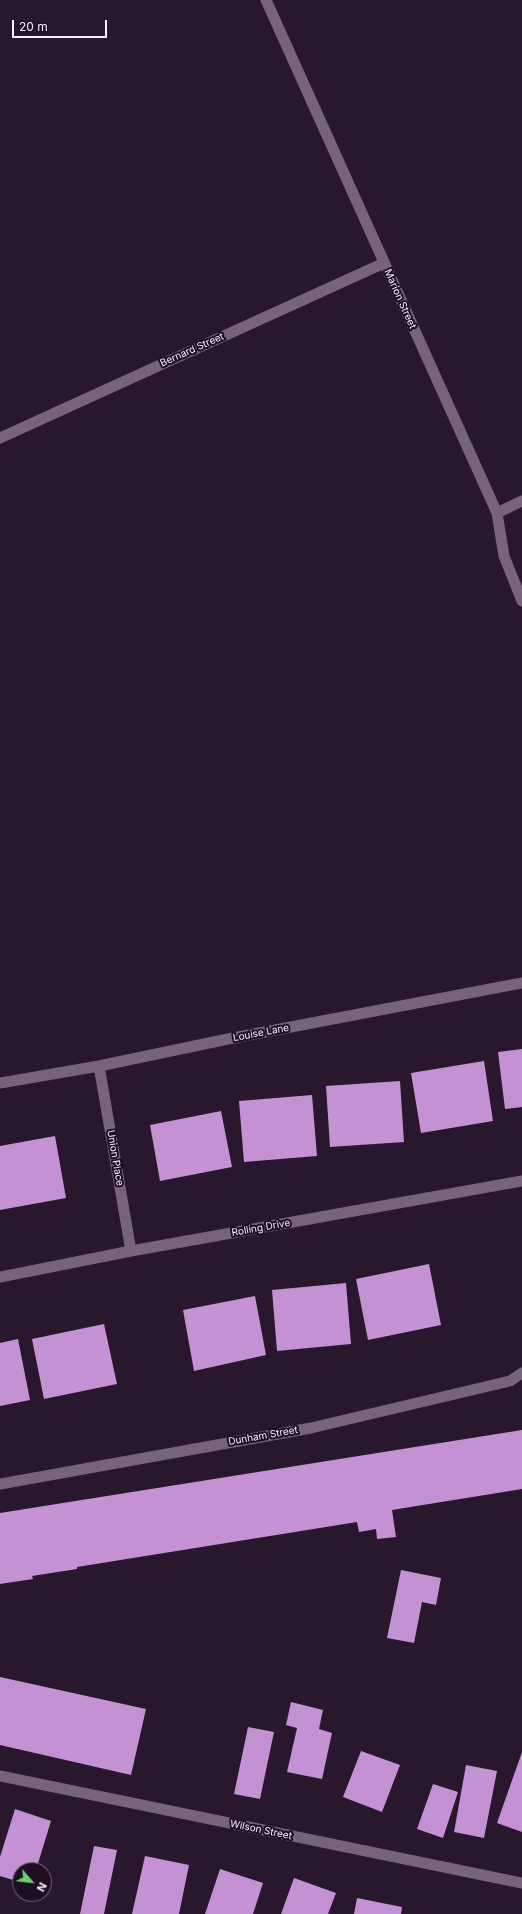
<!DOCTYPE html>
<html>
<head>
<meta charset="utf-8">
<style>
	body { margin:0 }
	#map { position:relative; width:522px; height:1914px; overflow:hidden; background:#28172d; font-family:Inter,sans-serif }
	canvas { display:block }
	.north { position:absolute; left:12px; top:1862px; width:40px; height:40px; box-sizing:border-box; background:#1e0d23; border:1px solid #76687b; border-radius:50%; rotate:118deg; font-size:11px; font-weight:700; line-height:16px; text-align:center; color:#fbf0ff }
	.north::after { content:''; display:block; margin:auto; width:14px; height:18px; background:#65d467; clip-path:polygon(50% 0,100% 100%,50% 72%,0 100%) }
	.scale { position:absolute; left:12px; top:20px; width:95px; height:18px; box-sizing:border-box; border:2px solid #fbf0ff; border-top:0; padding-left:5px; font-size:12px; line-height:14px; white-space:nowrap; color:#fbf0ff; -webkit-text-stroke:3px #1e0d23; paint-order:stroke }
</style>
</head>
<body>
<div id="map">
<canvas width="522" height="1914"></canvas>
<div class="north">N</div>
<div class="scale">20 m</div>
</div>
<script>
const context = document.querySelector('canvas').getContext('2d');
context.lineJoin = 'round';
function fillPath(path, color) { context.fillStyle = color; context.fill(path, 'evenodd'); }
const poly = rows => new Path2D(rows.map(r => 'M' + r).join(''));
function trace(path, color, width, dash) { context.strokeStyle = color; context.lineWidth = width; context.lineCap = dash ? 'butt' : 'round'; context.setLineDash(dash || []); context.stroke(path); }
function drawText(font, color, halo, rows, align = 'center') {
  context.font = font + ' Inter,sans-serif'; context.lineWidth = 4; context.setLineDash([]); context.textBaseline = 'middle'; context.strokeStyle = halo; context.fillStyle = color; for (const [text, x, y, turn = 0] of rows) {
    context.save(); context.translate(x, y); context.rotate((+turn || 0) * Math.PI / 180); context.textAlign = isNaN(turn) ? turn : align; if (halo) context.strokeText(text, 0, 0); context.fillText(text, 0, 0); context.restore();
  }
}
const building = poly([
	[522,1049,522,1107,505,1109,498,1052],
	[484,1061,493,1121,421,1133,411,1073],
	[400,1081,404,1142,330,1147,326,1086],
	[312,1095,317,1156,244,1162,239,1101],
	[221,1111,232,1167,160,1181,150,1125],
	[55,1136,66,1198,0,1210,0,1146],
	[429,1264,441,1325,368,1340,356,1279],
	[346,1283,351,1344,277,1351,272,1290],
	[255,1296,266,1355,194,1371,183,1310],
	[104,1324,117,1384,44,1399,32,1339],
	[18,1339,30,1400,0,1406,0,1343],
	[522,1430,522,1489,392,1510,396,1537,377,1539,376,1529,359,1532,357,1522,77,1567,77,1569,32,1576,33,1579,0,1584,0,1513],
	[401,1570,441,1578,436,1605,422,1602,414,1643,387,1638],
	[0,1677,146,1709,131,1775,0,1745],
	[291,1702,323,1710,319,1729,332,1733,322,1779,287,1772,297,1728,286,1725],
	[248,1727,274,1732,260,1799,234,1794],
	[361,1751,400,1765,382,1812,343,1797],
	[522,1752,522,1832,497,1823],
	[466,1765,497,1771,484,1838,454,1832],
	[433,1784,458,1792,443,1838,417,1829],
	[15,1809,51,1821,36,1870,20,1870,20,1882,0,1876,0,1857],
	[94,1846,117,1850,104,1914,80,1914],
	[145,1856,189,1865,179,1914,132,1914],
	[220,1869,263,1883,253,1914,205,1914],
	[294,1878,336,1893,328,1914,281,1914],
	[357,1898,402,1907,401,1914,354,1914]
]);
const minor = poly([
	[266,0,497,513,504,556,522,601],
	[0,438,384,263],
	[497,513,522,501],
	[99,1066,131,1251],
	[0,1083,99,1066,228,1039,522,983],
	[0,1277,131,1251,522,1181],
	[0,1484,311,1428,510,1381,522,1373],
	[0,1776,522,1883]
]);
const streetNames = [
	["Marion Street",400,299,66],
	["Bernard Street",192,350,-24],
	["Louise Lane",261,1033,-11],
	["Union Place",115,1158,80],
	["Rolling Drive",261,1228,-10],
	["Dunham Street",263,1436,-10],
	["Wilson Street",261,1830,12]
];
fillPath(building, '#c591d5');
trace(minor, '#77637e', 11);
drawText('10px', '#fbf0ff', '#1e0d23', streetNames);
</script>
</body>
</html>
